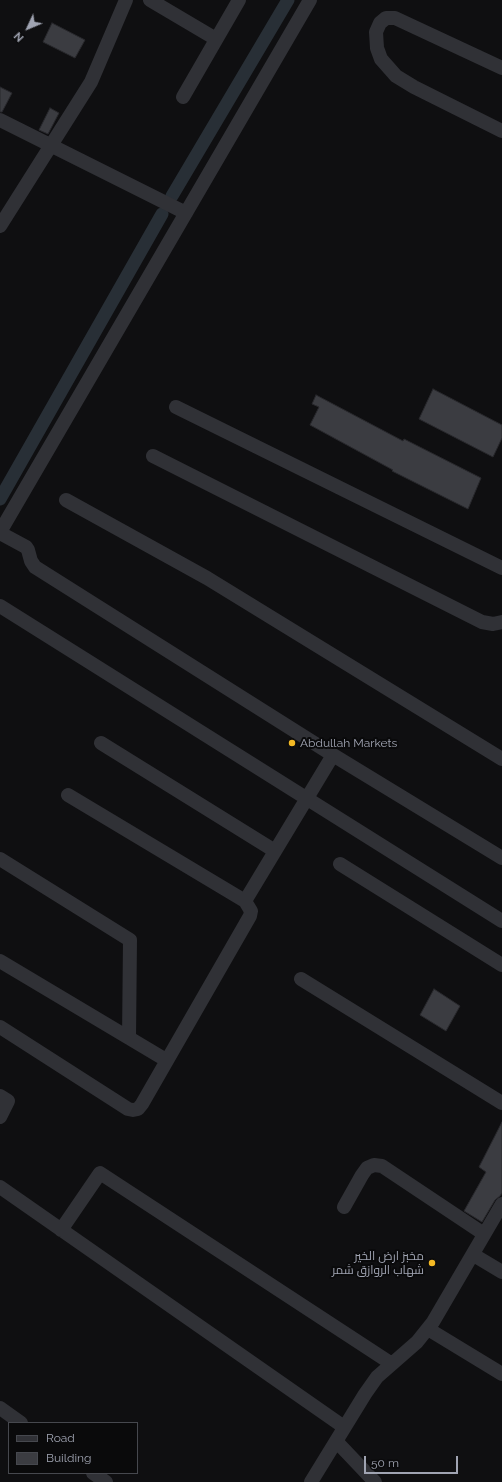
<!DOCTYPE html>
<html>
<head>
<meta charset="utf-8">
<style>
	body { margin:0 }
	#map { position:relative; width:502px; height:1482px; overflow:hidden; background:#0f0f11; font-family:Raleway,sans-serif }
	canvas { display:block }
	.legend { position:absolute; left:8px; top:1422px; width:130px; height:52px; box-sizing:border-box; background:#0a0a0b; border:1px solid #46484e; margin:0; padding:5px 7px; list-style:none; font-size:12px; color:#a0a4b2 }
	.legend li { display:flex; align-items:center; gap:8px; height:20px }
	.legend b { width:20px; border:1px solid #46484e }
	.north { position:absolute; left:8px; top:8px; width:40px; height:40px; -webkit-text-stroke:3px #0a0a0b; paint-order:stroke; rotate:226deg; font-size:11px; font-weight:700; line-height:16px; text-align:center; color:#a0a4b2 }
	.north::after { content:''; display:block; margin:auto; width:14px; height:18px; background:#a0a4b2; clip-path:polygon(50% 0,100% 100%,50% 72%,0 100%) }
	.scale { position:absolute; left:364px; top:1456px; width:94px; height:18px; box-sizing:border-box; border:2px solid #a0a4b2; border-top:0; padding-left:5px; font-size:12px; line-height:14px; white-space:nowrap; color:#a0a4b2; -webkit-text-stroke:3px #0a0a0b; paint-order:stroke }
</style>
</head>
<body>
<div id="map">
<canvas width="502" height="1482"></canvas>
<ul class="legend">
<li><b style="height:5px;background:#303136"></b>Road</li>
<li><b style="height:11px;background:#3b3c41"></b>Building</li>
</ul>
<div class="north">N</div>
<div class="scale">50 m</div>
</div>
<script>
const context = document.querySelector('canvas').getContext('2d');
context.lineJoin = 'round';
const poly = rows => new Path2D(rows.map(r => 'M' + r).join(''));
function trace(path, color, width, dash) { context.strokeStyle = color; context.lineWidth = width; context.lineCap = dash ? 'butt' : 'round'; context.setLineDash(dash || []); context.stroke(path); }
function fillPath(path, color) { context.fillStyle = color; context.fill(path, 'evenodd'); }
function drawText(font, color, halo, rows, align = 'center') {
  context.font = font + ' Raleway,Cairo,sans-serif'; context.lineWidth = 4; context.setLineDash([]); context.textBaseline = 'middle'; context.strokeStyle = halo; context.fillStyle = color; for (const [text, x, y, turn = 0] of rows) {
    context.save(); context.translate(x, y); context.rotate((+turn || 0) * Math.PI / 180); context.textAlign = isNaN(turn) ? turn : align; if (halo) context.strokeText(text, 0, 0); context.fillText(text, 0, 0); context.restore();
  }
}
const canal = poly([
	[172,196,288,0],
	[0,499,162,214]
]);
const building = poly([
	[52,23,85,40,75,58,43,42,52,23],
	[0,87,12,93,2,112,0,112,0,87],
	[50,108,59,113,48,134,39,130,50,108],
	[433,389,502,425,502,438,493,457,419,419,433,389],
	[316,395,403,441,404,439,481,478,468,509,392,471,393,470,310,425,319,407,312,404,316,395],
	[434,989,460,1006,446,1031,420,1015,434,989],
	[502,1122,502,1193,500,1196,495,1200,482,1222,464,1211,486,1172,479,1167,502,1122]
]);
const street = poly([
	[150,0,216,39],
	[502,68,395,18,386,18,380,23,376,32,377,48,381,59,396,76,414,87,502,131],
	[183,97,239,0],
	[0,120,186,213],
	[0,226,91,82,126,0],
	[176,407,502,568],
	[153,456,482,622,493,624,502,622],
	[66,500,207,578,502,759],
	[0,532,310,0],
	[0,533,26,547,28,550,31,561,35,567,333,755,502,858],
	[0,606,502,921],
	[101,743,275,851],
	[68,795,245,901,333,755],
	[0,859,130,940,129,1038],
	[340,864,502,965],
	[0,961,166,1060],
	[301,979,502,1103],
	[0,1027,128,1109,133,1110,138,1109,142,1104,250,916,251,911,245,901],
	[0,1096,8,1101,0,1117],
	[0,1187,344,1427],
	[344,1207,362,1175,367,1168,374,1165,382,1166,484,1234],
	[61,1230,100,1173,392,1364],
	[477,1257,502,1272],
	[428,1329,502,1374],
	[0,1408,21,1423],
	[336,1441,375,1482],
	[93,1473,106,1482],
	[311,1482,365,1394,377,1377,417,1342,433,1322,502,1204]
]);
const markers = [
	[292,743,4,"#f4b924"],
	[432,1263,4,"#f4b924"]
];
const poiNames = [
	["Abdullah Markets",300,743],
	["مخبز ارض الخير",424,1256,"right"],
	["شهاب الروازق شمر",424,1270,"right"]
];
trace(canal, '#282f36', 13);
fillPath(building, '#3b3c41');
trace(building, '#29292d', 1);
trace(street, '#303136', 14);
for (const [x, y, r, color] of markers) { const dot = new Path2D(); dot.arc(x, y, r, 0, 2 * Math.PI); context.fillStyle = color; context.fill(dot); trace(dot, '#0a0a0b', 1.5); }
drawText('12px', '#a0a4b2', '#0a0a0b', poiNames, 'left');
</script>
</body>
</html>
